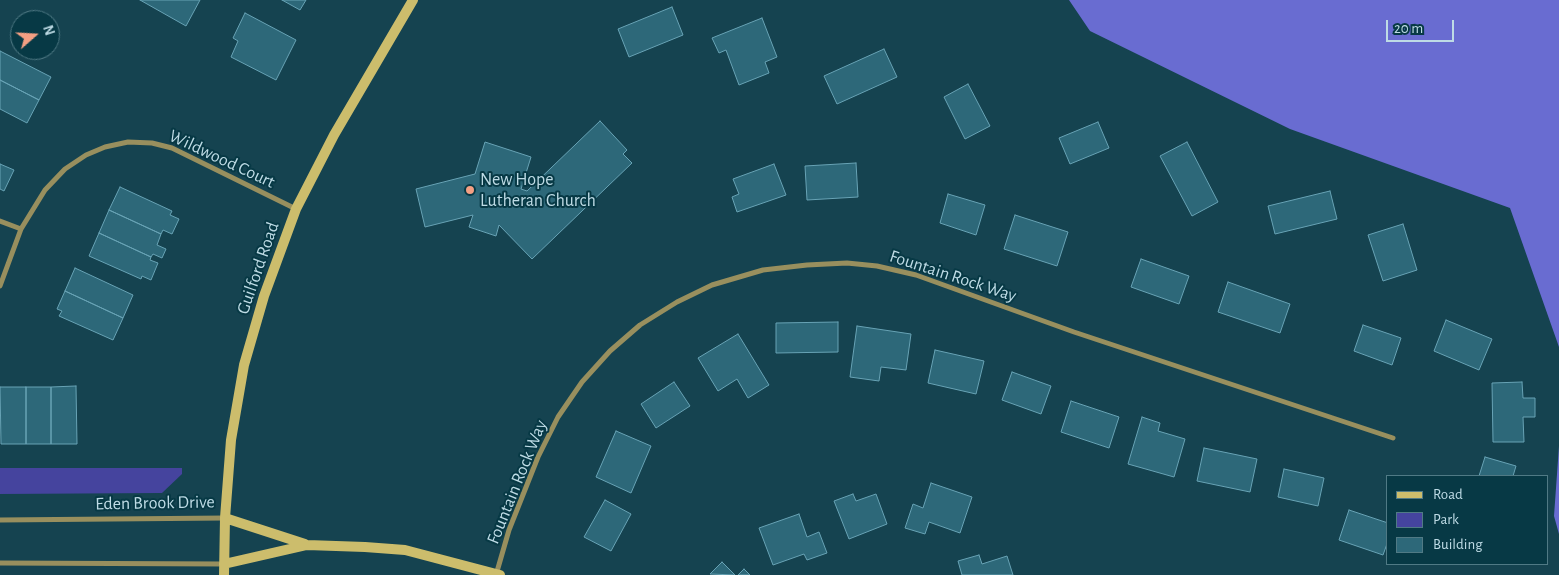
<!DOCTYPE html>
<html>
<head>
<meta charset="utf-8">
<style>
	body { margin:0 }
	#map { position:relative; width:1559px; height:575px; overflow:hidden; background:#154350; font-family:"Alegreya Sans",sans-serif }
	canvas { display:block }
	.legend { position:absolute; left:1386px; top:475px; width:162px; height:90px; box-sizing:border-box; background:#073945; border:1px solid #507a85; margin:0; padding:6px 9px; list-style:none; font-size:15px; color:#bedbe5 }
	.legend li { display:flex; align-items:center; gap:10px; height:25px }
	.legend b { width:25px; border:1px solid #507a85 }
	.north { position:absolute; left:10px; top:10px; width:50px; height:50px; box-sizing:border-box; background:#073945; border:1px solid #507a85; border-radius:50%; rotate:71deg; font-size:14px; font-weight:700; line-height:20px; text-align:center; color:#bedbe5 }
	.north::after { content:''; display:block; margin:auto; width:18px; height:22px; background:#f39f83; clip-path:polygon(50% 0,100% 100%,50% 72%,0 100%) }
	.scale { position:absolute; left:1386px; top:20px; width:68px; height:22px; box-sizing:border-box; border:2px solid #bedbe5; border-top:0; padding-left:6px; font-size:15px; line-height:18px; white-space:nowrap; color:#bedbe5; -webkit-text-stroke:4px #073945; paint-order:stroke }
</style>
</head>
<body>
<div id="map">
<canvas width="1559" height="575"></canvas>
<ul class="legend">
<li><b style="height:6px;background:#ccbd6c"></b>Road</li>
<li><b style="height:14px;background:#45449e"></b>Park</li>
<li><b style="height:14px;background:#2d6879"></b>Building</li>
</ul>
<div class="north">N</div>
<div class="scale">20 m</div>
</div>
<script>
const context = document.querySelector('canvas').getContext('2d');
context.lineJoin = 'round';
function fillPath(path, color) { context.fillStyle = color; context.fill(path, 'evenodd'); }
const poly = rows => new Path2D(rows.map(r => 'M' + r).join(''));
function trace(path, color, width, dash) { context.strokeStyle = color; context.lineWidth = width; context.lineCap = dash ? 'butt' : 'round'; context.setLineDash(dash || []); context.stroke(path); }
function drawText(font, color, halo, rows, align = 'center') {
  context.font = font + ' "Alegreya Sans",sans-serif'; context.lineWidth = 4; context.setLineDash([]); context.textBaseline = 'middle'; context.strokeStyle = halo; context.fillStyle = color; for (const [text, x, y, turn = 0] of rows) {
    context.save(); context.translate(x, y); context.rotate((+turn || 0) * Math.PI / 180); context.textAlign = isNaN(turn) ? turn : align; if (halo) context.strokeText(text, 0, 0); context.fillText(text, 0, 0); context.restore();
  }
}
const green = poly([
	[0,468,182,468,182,474,162,493,0,494]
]);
const forest = poly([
	[1069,0,1559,0,1559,347,1510,208,1290,129,1090,31],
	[1559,446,1559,534,1554,516]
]);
const building = poly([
	[140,0,200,0,186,26,140,0],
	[282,0,306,0,300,10,282,0],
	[672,7,683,35,629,57,618,29,672,7],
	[245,13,296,40,276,80,231,57,238,41,233,38,245,13],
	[762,18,777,57,765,62,769,73,739,85,726,50,719,53,712,38,762,18],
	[884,49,897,77,837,104,824,76,884,49],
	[0,51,51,77,39,100,0,80,0,51],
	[0,80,39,100,27,123,0,109,0,80],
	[968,84,990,126,965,139,944,97,968,84],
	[600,121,627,150,623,154,632,163,532,259,499,225,496,236,469,227,473,215,425,227,416,189,475,174,485,142,531,157,521,189,527,191,600,121],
	[1098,122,1109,148,1070,164,1059,138,1098,122],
	[1187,142,1218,202,1192,216,1160,156,1187,142],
	[856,163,858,197,807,200,805,166,856,163],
	[0,164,14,170,4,191,0,189,0,164],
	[774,164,786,195,737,212,732,197,739,194,733,179,774,164],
	[120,187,172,211,170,215,179,219,172,234,163,230,161,234,109,210,120,187],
	[1330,191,1337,219,1275,234,1268,206,1330,191],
	[948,194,985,205,976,235,940,223,948,194],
	[109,210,161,234,157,245,166,249,162,258,153,254,151,257,99,233,109,210],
	[1015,215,1068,232,1057,266,1004,249,1015,215],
	[1403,224,1417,270,1383,281,1368,235,1403,224],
	[99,233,151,257,150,260,158,263,151,280,142,276,141,279,89,256,99,233],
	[1141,259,1189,276,1179,304,1131,287,1141,259],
	[75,268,133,295,123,318,65,291,75,268],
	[1228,282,1290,304,1280,333,1218,312,1228,282],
	[65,291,123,318,113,340,59,316,62,311,57,309,65,291],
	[1446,320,1492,339,1479,370,1434,351,1446,320],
	[838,322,838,352,776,353,776,323,838,322],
	[1363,325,1401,338,1392,365,1354,351,1363,325],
	[857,326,911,334,906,370,881,367,879,381,850,377,857,326],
	[738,334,769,385,748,398,737,379,718,391,698,358,738,334],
	[935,350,984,361,976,394,928,383,935,350],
	[1012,372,1051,386,1041,414,1002,400,1012,372],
	[674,382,690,406,656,428,641,404,674,382],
	[1522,382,1523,398,1535,398,1535,417,1523,417,1524,442,1493,442,1492,383,1522,382],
	[76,386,77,444,51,444,51,387,76,386],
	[0,387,26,387,26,444,1,444,0,387],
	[26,387,51,387,51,444,26,444,26,387],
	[1071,401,1119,417,1109,448,1061,432,1071,401],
	[1142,417,1160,423,1158,431,1185,439,1174,477,1128,464,1142,417],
	[616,431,651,446,631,493,596,477,616,431],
	[1204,448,1257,459,1250,492,1197,481,1204,448],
	[1485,457,1516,466,1513,476,1479,476,1485,457],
	[1284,469,1324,478,1318,506,1278,497,1284,469],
	[931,483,972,497,960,533,929,522,925,534,905,528,913,504,923,508,931,483],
	[853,494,856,501,876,494,887,524,849,539,834,501,853,494],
	[605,500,631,514,611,551,584,537,605,500],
	[1349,510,1388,523,1388,541,1383,555,1339,540,1349,510],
	[799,514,807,537,819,532,827,553,807,560,804,554,773,565,759,528,799,514],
	[979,555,982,564,1007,556,1013,575,962,575,958,561,979,555],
	[722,562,735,575,710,574,722,562],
	[744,569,750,575,738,575,744,569]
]);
const street = poly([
	[0,221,21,229],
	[0,286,21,229,45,190,65,169,86,155,105,147,128,142,152,143,172,148,296,209],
	[0,520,225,518],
	[0,563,224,564],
	[496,575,509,530,538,457,558,417,582,382,610,351,640,325,677,302,712,285,763,270,807,265,847,263,877,266,916,275,1074,332,1393,438]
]);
const secondary = poly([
	[225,518,305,544],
	[224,564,307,545,365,547,405,550,500,575],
	[224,575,225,518,231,440,244,365,264,296,296,209,334,135,413,0]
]);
const markers = [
	[470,190,5,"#f39f83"]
];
const streetNames = [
	["Wildwood Court",222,159,25],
	["Guilford Road",258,268,-71],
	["Fountain Rock Way",953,276,18],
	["Fountain Rock Way",517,482,-68],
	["Eden Brook Drive",155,503,-1]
];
const poiNames = [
	["New Hope",480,180],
	["Lutheran Church",480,201]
];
fillPath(green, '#45449e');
fillPath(forest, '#696cd1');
fillPath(building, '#2d6879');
trace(building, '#68a3b5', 1);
trace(street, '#988f5e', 5);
trace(secondary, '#ccbd6c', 10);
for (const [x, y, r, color] of markers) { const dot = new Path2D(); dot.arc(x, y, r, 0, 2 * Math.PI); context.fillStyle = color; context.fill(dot); trace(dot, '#073945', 2); }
drawText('18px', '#bedbe5', '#073945', streetNames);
drawText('18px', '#bedbe5', '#073945', poiNames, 'left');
</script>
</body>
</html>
